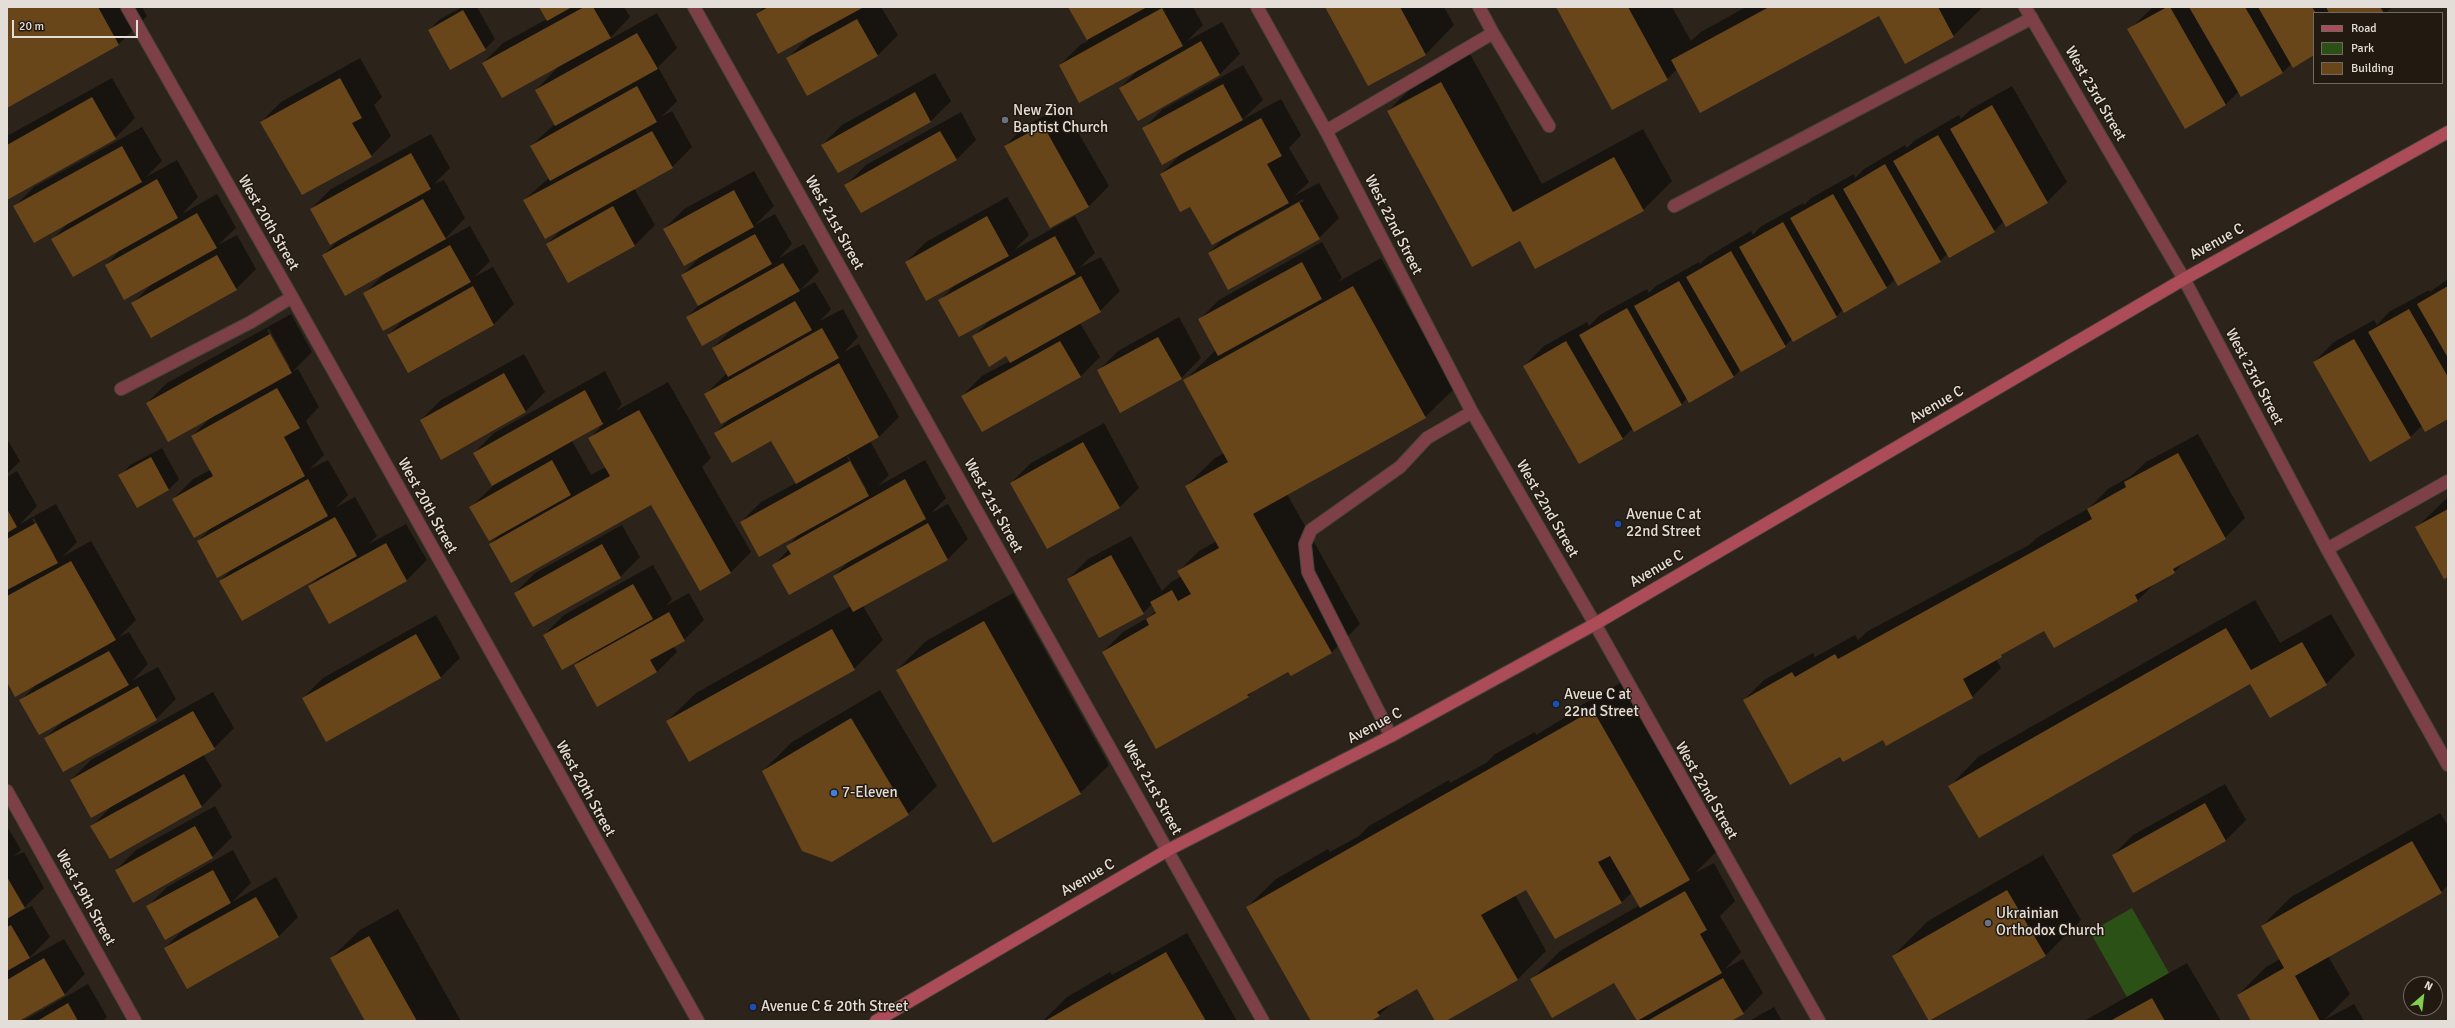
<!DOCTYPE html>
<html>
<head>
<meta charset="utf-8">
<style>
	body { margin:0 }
	#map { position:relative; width:2455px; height:1028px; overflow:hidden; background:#2c241b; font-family:Signika,sans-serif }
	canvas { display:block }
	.frame { position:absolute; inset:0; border:8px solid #e4ded8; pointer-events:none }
	.legend { position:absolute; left:2313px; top:12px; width:130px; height:72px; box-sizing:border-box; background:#221a11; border:1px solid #706861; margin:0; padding:5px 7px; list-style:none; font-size:12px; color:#e4ded8 }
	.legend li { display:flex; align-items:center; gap:8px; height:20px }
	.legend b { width:20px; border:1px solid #706861 }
	.north { position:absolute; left:2403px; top:976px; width:40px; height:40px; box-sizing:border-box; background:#221a11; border:1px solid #706861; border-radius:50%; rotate:28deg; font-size:11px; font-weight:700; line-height:16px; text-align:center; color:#e4ded8 }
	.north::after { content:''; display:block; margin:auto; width:14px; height:18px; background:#81d050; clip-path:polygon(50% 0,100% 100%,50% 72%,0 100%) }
	.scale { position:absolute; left:12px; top:20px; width:126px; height:18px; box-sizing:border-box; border:2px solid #e4ded8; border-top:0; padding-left:5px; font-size:12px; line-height:14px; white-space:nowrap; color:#e4ded8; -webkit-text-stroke:3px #221a11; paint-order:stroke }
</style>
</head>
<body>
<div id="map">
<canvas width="2455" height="1028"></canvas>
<div class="frame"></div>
<ul class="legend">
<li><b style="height:5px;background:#ad4c59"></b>Road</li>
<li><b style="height:11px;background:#2c5116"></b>Park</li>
<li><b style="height:11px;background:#69461a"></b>Building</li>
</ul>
<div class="north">N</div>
<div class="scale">20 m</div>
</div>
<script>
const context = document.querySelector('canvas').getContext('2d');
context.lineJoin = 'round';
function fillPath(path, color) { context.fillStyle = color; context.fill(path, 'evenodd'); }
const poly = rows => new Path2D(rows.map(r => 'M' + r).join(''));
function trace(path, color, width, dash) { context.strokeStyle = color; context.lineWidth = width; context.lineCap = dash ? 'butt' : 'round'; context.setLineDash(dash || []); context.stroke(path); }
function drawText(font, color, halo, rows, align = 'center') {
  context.font = font + ' Signika,sans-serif'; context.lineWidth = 3; context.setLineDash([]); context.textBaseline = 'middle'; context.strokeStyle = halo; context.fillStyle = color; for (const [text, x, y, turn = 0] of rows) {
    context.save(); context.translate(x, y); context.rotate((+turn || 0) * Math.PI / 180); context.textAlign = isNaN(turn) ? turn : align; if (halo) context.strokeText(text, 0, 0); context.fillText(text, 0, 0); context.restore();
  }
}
const green = poly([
	[2132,908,2169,973,2127,997,2090,932]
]);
const shadow = poly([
	[7,7,142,7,147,16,119,44,7,105],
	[462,7,477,7,495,39,485,49,429,30,439,20],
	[540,7,624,7,630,17,607,41,657,13,677,48,658,67,677,101,661,117,672,111,692,147,672,167,634,188,655,225,635,245,569,282,547,244,562,229,524,200,549,178,531,146,555,124,536,90,559,66,483,63,503,43,547,19],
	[764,7,881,7,898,35,878,55,787,59,809,37,757,14],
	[1069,7,1193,7,1203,25,1187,41,1222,22,1240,54,1220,74,1138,119,1120,88,1137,71,1060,65,1080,45,1088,41],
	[1326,7,1444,7,1454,25,1426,54,1368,85],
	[1557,7,1672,7,1691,41,1701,32,1746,7,1982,8,1953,36,1879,14,1677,69,1667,79,1612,109],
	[2153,7,2392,7,2386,13,2314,13,2292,63,2282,73,2239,91,2226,104,2185,128,2129,30],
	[1470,54,1542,184,1643,129,1672,181,1643,210,1520,239,1388,111,1416,83],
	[360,58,382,97,374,105,391,136,371,156,261,122,281,102],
	[1243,65,1263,100,1242,120,1281,99,1301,135,1289,148,1309,182,1294,196,1319,183,1339,218,1319,238,1209,253,1224,238,1161,174,1182,153,1143,129,1163,109],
	[1303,199,1304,201,1231,241,1231,239],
	[935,73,951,101,931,121,838,172,822,145,842,125],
	[112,78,135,118,115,138,7,199,7,136],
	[2012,86,2067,182,2047,202,2006,225,2004,221,1994,231,1947,254,1940,261,1895,279,1887,287,1845,311,1843,309,1837,316,1794,340,1793,338,1785,346,1740,370,1733,377,1687,398,1682,404,1634,431,1633,428,1622,439,1524,366,1544,346,1587,322,1589,326,1600,315,1647,289,1649,293,1656,286,1699,262,1700,264,1707,257,1751,231,1753,235,1760,227,1803,203,1804,205,1811,198,1854,174,1855,178,1864,169,1905,145,1907,148,1914,141,1959,115,1961,119,1971,109],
	[1063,106,1109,186,1089,206,1005,146,1025,126],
	[961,112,976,140,956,160,846,185,866,165],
	[142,127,162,161,146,177,177,160,198,197,182,214,217,194,236,228,218,245,237,235,256,269,236,289,133,303,151,285,106,265,121,249,53,239,69,222,14,207,34,187],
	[431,134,450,168,434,184,444,180,465,218,444,240,470,226,490,261,474,277,493,267,514,304,494,324,408,372,388,335,404,319,364,294,385,273,323,255,339,240,311,209,331,189],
	[754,171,774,206,755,225,775,214,792,244,779,258,804,244,819,271,800,290,815,282,831,309,820,321,843,309,858,337,844,352,859,344,899,417,879,437,870,441,889,475,878,486,925,460,946,498,931,513,948,504,968,539,948,559,863,606,883,640,854,669,667,721,696,693,851,606,834,576,848,562,774,565,789,549,788,546,798,535,741,522,761,502,796,483,772,440,715,433,731,418,706,394,727,373,713,348,732,329,687,317,699,305,682,275,700,257,664,229,684,209],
	[848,456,867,490,865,490,847,457],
	[1007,197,1029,235,1014,250,1075,216,1095,253,1079,268,1101,257,1120,291,1100,311,1080,323,1100,357,1080,377,962,396,982,376,1010,361,1007,355,973,337,990,320,940,300,955,285,906,262,926,242],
	[1322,242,1342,278,1338,282,1381,258,1454,389,1425,417,1287,494,1360,624,1331,653,1289,670,1256,689,1248,696,1103,652,1123,632,1149,617,1156,611,1152,604,1143,613,1068,579,1088,559,1131,536,1162,591,1171,582,1182,576,1179,571,1199,551,1217,541,1186,486,1215,458,1224,453,1184,381,1216,350,1199,320,1219,300],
	[2448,279,2448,417,2423,425,2410,437,2314,362,2334,342,2374,320,2377,325,2389,312,2429,290,2430,292],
	[291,314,312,352,293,371,298,369,319,407,306,421,324,455,310,469,328,460,348,495,335,508,355,497,377,536,369,544,406,524,427,560,407,580,330,623,309,586,317,579,220,581,233,568,198,541,212,527,173,499,193,479,210,470,192,436,209,419,147,403,167,383],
	[269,329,290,367,288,367,267,330],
	[1179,317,1201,358,1181,378,1098,371,1118,351],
	[524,354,545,392,525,412,421,420,441,400],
	[605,371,622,404,616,411,668,382,711,458,702,467,751,552,731,572,652,503,490,544,500,534,471,507,493,486,474,453,494,433],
	[605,422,590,438,606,467,591,475,572,441],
	[1104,423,1139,488,1119,508,1011,483,1031,463],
	[2198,434,2245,518,2225,538,2186,560,2174,572,2155,583,2138,600,2045,629,2008,650,1996,659,2001,668,1972,697,1840,756,1744,700,1764,680,1813,653,1815,657,1855,635,1858,640,1868,631,2029,545,2038,537,2089,508,2108,489,2131,476,2146,462],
	[7,439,20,461,7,474],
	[162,448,179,479,169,489,137,507,120,476,130,465],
	[17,471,37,506,20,524,56,504,77,542,62,557,91,541,136,620,119,637,129,632,148,664,132,681,158,667,176,699,156,719,45,738,61,723,20,701,37,684,7,680,7,477],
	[34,518,55,556,53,557,32,519],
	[2448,497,2448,576,2416,528],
	[622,525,640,557,620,577,515,593,535,573],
	[653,565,672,599,666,606,689,593,704,620,684,640,673,646,677,652,657,672,575,665,582,658,544,635,564,615],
	[1013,593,1109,765,1080,793,897,670,926,641],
	[2255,600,2280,643,2331,614,2355,655,2326,684,2250,683,1950,786,1978,757],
	[436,615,460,658,440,678,303,698,323,678],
	[1622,682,1718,850,1695,873,1714,863,1735,901,1720,916,1741,952,1725,969,1743,959,1763,993,1743,1013,1729,1021,1635,1021,1636,1019,1616,983,1532,979,1560,951,1640,905,1632,892,1621,903,1597,916,1526,888,1515,895,1546,951,1518,979,1444,1021,1436,1021,1417,987,1394,1001,1379,1015,1369,1021,1312,1021,1247,907,1276,879,1328,849,1330,852,1359,836,1369,826,1449,780,1450,783,1486,763,1495,754,1535,732,1536,735,1564,718,1573,710],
	[880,690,937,786,908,814,763,771,792,742],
	[213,692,234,728,214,748,203,754,222,786,202,806,92,826,112,806,71,780,91,760],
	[2225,784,2246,820,2226,840,2133,891,2113,855,2133,835],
	[215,806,232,837,212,857,116,870,136,850],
	[2440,813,2448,826,2448,885,2441,892,2328,956,2350,994,2324,1020,2354,1004,2364,1021,2252,1021,2238,995,2266,967,2280,959,2262,926,2291,897],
	[7,826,21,850,14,856,24,852,44,888,21,911,32,906,50,937,28,959,64,939,85,974,65,994,17,1021,7,1021],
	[233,850,251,883,232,902,276,877,298,917,278,937,165,948,183,930,147,907,167,887],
	[2043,855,2081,920,2045,956,1930,1021,1893,956,1928,921],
	[398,909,461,1021,366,1021,331,958,360,930],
	[1187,933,1237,1021,1043,1021,1067,997,1110,972,1112,975],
	[2187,963,2221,1021,2084,1021],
	[88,984,107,1017,103,1021,23,1021],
	[1774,1007,1782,1021,1749,1021]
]);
const building = poly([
	[7,7,98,7,119,45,7,108],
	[539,7,572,7,547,21],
	[584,7,593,7,611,38,502,98,482,63],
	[768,7,864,7,778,54,756,14],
	[1068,7,1147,7,1087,40],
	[1325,7,1400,7,1426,55,1368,86],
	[1556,7,1628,7,1668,80,1612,110],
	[1769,7,1938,7,1954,37,1905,64,1879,16,1700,113,1671,60],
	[2167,7,2170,7,2226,105,2185,129,2127,29],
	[2189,7,2245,7,2283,73,2241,97],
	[2258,7,2312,7,2316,13,2314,55,2293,68],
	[2326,7,2380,7,2384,13,2329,13],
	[1162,8,1183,46,1079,103,1059,65],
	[463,10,486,50,450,70,428,30],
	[857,19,878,56,807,96,786,58],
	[637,33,658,69,555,126,535,90],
	[1201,41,1220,75,1138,121,1119,88],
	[340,78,362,118,352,123,372,157,302,195,260,122],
	[1441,82,1513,212,1614,157,1644,211,1535,269,1520,241,1472,267,1387,111],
	[1223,84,1243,120,1162,165,1142,128],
	[637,86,657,122,550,181,530,146],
	[915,92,931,122,838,173,821,145],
	[92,97,116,139,7,200,7,145],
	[1992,105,2048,203,2006,227,1950,129],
	[1261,118,1282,156,1267,164,1289,203,1212,245,1190,207,1180,212,1160,174],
	[1043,125,1089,207,1050,228,1004,146],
	[652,131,673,168,545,239,523,200],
	[940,131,957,160,861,213,844,185],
	[1938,135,1995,232,1949,258,1893,161],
	[122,146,142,182,34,243,13,206],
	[411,153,431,189,330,245,310,209],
	[1885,164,1941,262,1898,286,1843,189],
	[157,179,178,218,73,277,51,239],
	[734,190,754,227,684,266,663,229],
	[1833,194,1887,288,1844,313,1790,218],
	[423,199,446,239,345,296,322,255],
	[1299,202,1320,239,1228,290,1208,253],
	[613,206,635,246,568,283,546,244],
	[197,213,217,248,124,300,105,265],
	[987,216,1009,256,926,301,905,262],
	[1783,222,1837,317,1793,342,1739,247],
	[755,234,772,264,698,306,681,275],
	[1055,236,1076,274,959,337,938,300],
	[450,245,471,282,383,331,363,293],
	[1731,251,1786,347,1741,372,1686,277],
	[217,255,237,290,151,338,131,303],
	[1302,262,1322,299,1218,356,1198,319],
	[783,263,800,291,702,346,686,317],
	[1081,276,1101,312,1010,363,1006,356,989,367,972,336],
	[1679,281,1734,377,1689,403,1634,306],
	[473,286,494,325,408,373,387,335],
	[1353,286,1426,418,1253,514,1332,653,1291,676,1288,672,1247,695,1249,697,1156,749,1102,652,1149,625,1146,619,1156,613,1150,602,1172,590,1178,601,1191,594,1177,571,1219,548,1185,486,1228,462,1183,380],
	[2448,286,2448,358,2417,304],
	[795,301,812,330,728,377,712,348],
	[1627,308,1682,405,1634,432,1579,335],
	[2409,309,2448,377,2448,419,2425,432,2368,332],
	[822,328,839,358,721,424,704,394],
	[270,334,292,373,168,442,146,403],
	[1158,337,1182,379,1120,413,1097,370],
	[2354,339,2411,438,2370,462,2313,362],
	[1060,341,1081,377,982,432,961,396],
	[1566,341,1623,439,1579,464,1523,366],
	[839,363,879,437,796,484,771,441,732,463,714,433],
	[504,373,526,412,441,460,420,420],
	[277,388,300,428,284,437,305,476,194,538,172,499,213,476,191,436],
	[585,390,603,424,492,486,473,453],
	[639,410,731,573,700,591,651,505,511,583,489,544,610,476,588,438],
	[1083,442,1120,508,1047,549,1010,483],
	[2178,453,2226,539,2173,569,2175,573,2135,595,2138,601,2054,648,2044,631,2001,655,2002,657,1963,679,1973,698,1886,746,1883,740,1843,762,1840,757,1790,785,1743,700,1792,672,1795,677,1835,654,1838,659,2092,519,2087,509,2126,487,2124,482],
	[151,457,169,490,137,508,118,475],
	[552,460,571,495,489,541,469,507],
	[850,461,869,496,759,557,740,522],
	[308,479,328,516,217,578,197,541],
	[905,479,926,519,789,595,772,565,791,554,786,546],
	[7,509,17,527,7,533],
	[2448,509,2448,577,2444,579,2415,527],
	[335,517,357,556,242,621,219,581],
	[36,523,58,563,7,590,7,539],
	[928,523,948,560,853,612,833,576],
	[386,543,407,581,329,624,308,586],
	[602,544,621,578,533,627,514,593],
	[1111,555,1144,614,1099,638,1067,579],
	[71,561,116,640,15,697,7,682,7,596],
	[633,584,653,619,562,670,543,635],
	[669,612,685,641,650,660,657,672,597,707,574,665],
	[984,621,1081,794,993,843,896,670],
	[2226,628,2251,670,2302,642,2327,685,2270,718,2250,684,1979,838,1948,786],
	[832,629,855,670,689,762,666,721],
	[416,634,441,678,326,742,302,698],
	[109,651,129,685,39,735,19,700],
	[138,686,157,720,63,772,44,738],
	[1593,710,1690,880,1640,908,1610,856,1598,862,1622,903,1555,939,1526,890,1481,915,1518,980,1446,1021,1435,1021,1417,989,1377,1012,1380,1016,1371,1021,1311,1021,1246,907],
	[193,711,215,749,91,818,70,780],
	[851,718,909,815,832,862,802,851,762,771],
	[184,774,202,807,110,859,90,826],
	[2205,803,2226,841,2133,893,2112,855],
	[195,826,213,858,133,903,115,870],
	[2412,841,2442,893,2295,976,2320,1021,2251,1021,2237,995,2284,968,2261,926],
	[213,870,231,903,165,940,146,906],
	[7,877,25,908,7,919],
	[2007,890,2046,956,1929,1021,1892,956],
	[1685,891,1707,930,1700,934,1722,973,1637,1021,1614,983,1552,1018,1530,979],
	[256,897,279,937,187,989,164,948],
	[11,925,30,958,7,971,7,927],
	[369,936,417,1021,365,1021,330,958],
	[1166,952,1206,1021,1045,1021,1081,1000],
	[44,958,65,995,19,1021,7,1021,7,980],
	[1723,978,1744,1014,1731,1021,1647,1021],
	[2152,998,2165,1021,2110,1021],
	[68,1003,78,1021,37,1021]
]);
const lane = poly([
	[1493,33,1549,126],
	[1326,131,1493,33,1479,7],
	[1674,206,2032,18],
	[121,389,251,322,292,297],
	[2327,549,2448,481],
	[1391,736,1308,572,1305,544,1311,530,1400,467,1427,438,1472,412]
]);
const street = poly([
	[127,7,292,297,698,1021],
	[694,7,1263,1021],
	[1257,7,1326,131,1472,412,1595,624,1819,1021],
	[2025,7,2184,279,2327,549,2448,765],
	[7,791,135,1021]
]);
const secondary = poly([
	[876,1021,1168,850,1391,736,1595,624,2184,279,2448,132]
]);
const markers = [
	[1005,120,4,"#6b7280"],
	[1618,524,4,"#1a4fb4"],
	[1556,704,4,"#1a4fb4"],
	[834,793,4,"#3f7fe0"],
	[1988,923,4,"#6b7280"],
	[753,1007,4,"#1a4fb4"]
];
const streetNames = [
	["West 23rd Street",2095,94,60],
	["West 20th Street",268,223,60],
	["West 21st Street",834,223,61],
	["West 22nd Street",1393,225,63],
	["Avenue C",2217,242,-29],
	["West 23rd Street",2254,377,62],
	["Avenue C",1937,405,-30],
	["West 20th Street",427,506,61],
	["West 21st Street",993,506,61],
	["West 22nd Street",1547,509,60],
	["Avenue C",1657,569,-30],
	["Avenue C",1375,726,-28],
	["West 21st Street",1152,788,61],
	["West 20th Street",585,789,61],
	["West 22nd Street",1706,791,60],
	["Avenue C",1088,878,-30],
	["West 19th Street",85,898,61]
];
const poiNames = [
	["New Zion",1013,111],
	["Baptist Church",1013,128],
	["Avenue C at",1626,515],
	["22nd Street",1626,532],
	["Aveue C at",1564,695],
	["22nd Street",1564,712],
	["7-Eleven",842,793],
	["Ukrainian",1996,914],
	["Orthodox Church",1996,931],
	["Avenue C & 20th Street",761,1007]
];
fillPath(green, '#2c5116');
fillPath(shadow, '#0007');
fillPath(building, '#69461a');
trace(lane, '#494239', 14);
trace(street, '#494239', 14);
trace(secondary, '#494239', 14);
trace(lane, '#7d4047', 12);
trace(street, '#7d4047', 12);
trace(secondary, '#ad4c59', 12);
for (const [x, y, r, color] of markers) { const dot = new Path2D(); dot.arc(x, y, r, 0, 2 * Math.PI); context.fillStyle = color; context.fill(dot); trace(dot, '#221a11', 1.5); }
drawText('15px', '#e4ded8', '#221a11', streetNames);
drawText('15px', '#e4ded8', '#221a11', poiNames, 'left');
</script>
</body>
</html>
